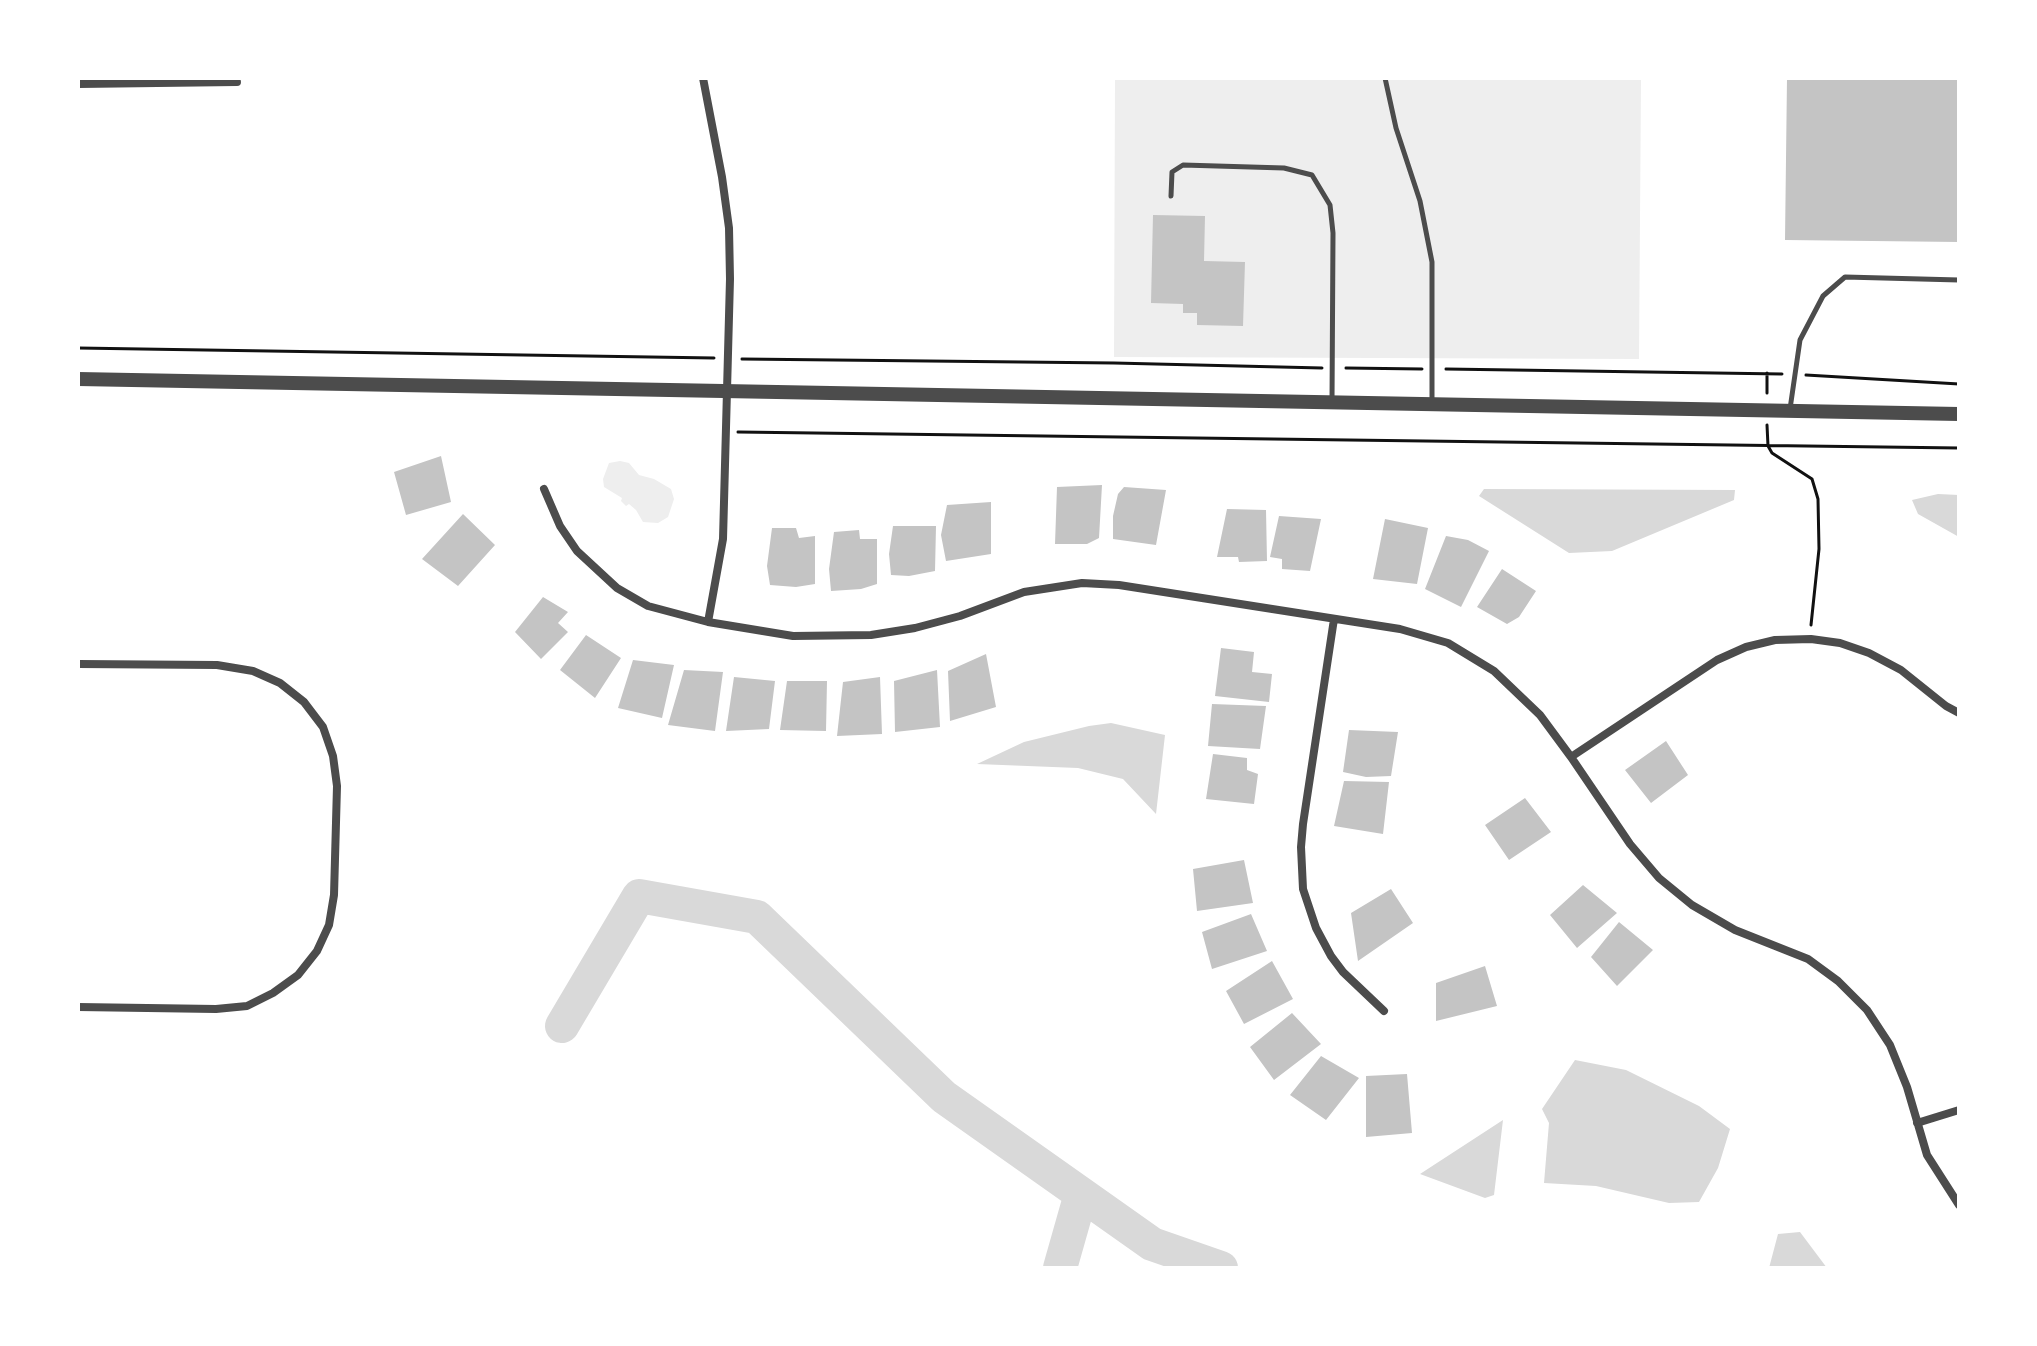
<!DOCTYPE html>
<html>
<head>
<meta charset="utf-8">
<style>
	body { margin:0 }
	#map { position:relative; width:2037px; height:1346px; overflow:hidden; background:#fff; font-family:"PT Serif",serif }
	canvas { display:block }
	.frame { position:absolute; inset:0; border:80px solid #fff; pointer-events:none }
</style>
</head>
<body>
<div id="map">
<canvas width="2037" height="1346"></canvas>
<div class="frame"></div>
</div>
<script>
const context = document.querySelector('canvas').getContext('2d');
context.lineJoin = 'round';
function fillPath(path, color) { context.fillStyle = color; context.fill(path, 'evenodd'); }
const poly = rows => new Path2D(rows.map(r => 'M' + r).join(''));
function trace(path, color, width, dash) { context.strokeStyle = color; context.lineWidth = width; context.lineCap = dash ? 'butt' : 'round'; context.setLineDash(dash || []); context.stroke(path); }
const green = poly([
	[1115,78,1641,78,1639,359,1114,357],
	[620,461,629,463,639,475,654,479,671,489,674,499,668,517,658,523,643,522,636,510,629,504,626,506,621,501,622,498,604,487,603,479,609,463]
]);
const water = poly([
	[1484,489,1735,490,1734,500,1612,551,1569,553,1479,496],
	[1938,494,1959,495,1959,537,1918,514,1912,500],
	[1111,723,1165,735,1156,814,1123,779,1078,768,977,764,1024,742,1089,726],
	[1575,1060,1626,1070,1699,1106,1730,1129,1718,1168,1699,1202,1669,1203,1596,1186,1544,1183,1549,1123,1542,1109],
	[1503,1120,1494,1195,1485,1198,1420,1174],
	[1800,1232,1827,1268,1769,1268,1778,1234]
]);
const river = poly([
	[562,1026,639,896,757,917,944,1097,1152,1244,1221,1268],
	[1060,1268,1081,1194]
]);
const building = poly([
	[1787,78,1959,78,1959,242,1785,240],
	[1153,215,1205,216,1204,261,1245,262,1243,326,1197,325,1197,313,1183,313,1183,304,1151,303],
	[441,456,451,502,406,515,394,472],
	[1102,485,1099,538,1087,544,1055,544,1057,487],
	[1124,487,1166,490,1156,545,1113,539,1113,516,1118,494],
	[991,502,991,554,946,561,941,535,947,505],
	[1227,509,1266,510,1267,561,1239,562,1238,557,1217,557],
	[463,514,495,545,458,586,422,559],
	[1279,516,1321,519,1310,571,1282,569,1282,559,1270,557],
	[1385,519,1428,528,1417,584,1373,579],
	[893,526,936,526,935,571,909,576,891,575,889,554],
	[772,528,796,528,799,538,815,536,815,584,796,587,770,585,767,566],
	[859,530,860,539,877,539,877,584,861,589,831,591,829,569,834,532],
	[1446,536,1468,540,1489,551,1461,607,1425,589],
	[1502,569,1536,591,1519,617,1507,624,1477,607],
	[543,597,568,612,558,623,568,632,541,659,515,632],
	[586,635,621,658,595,698,560,670],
	[1221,648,1254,652,1252,672,1272,674,1269,702,1215,696],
	[986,654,996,707,950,721,948,671],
	[633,660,674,665,662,718,618,708],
	[684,670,723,672,715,731,668,725],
	[937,670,940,727,895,732,894,681],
	[734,677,775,681,769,729,726,731],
	[880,677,882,734,837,736,843,682],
	[787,681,827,681,826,731,780,730],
	[1212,704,1266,706,1260,749,1208,746],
	[1349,730,1398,732,1391,776,1366,777,1343,772],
	[1666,741,1688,775,1651,803,1625,770],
	[1213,754,1247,758,1247,770,1258,774,1254,804,1206,799],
	[1344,781,1389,782,1383,834,1334,826],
	[1525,798,1551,832,1509,860,1485,825],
	[1244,860,1253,903,1197,911,1193,869],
	[1583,885,1617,913,1577,948,1550,915],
	[1391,889,1413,923,1358,961,1351,913],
	[1251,914,1267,951,1212,969,1202,932],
	[1619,922,1653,950,1617,986,1591,957],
	[1272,961,1293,999,1244,1024,1226,991],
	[1485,966,1497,1006,1436,1021,1436,983],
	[1292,1013,1321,1044,1274,1080,1250,1047],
	[1321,1056,1359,1078,1326,1120,1290,1095],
	[1407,1074,1412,1133,1366,1137,1366,1076]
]);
const path = poly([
	[78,348,714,358],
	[742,359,1114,363,1322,368],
	[1346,368,1422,369],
	[1446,369,1782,374],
	[1767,373,1767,393],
	[1806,375,1959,384],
	[1767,425,1768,446,1772,453,1812,479,1818,499,1819,549,1811,625],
	[738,432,1959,448]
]);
const service = poly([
	[1385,78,1396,128,1420,201,1432,262,1432,402],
	[1171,196,1172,172,1183,165,1284,168,1312,175,1330,205,1333,233,1332,401],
	[1790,409,1800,340,1823,296,1845,277,1959,280]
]);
const minor = poly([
	[703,78,722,177,729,228,730,279,723,539,708,622],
	[78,84,237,82],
	[544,489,560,526,577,551,617,588,648,606,708,622,793,636,871,635,915,628,960,616,1024,592,1082,583,1119,585,1400,629,1448,643,1494,671,1540,715,1571,757,1630,844,1659,878,1692,905,1735,930,1808,959,1838,981,1867,1010,1890,1045,1907,1087,1927,1155,1959,1205],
	[1334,619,1303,824,1301,847,1303,889,1316,928,1331,956,1343,972,1384,1011],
	[78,664,217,665,253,671,280,683,304,702,323,727,333,756,337,786,334,895,329,925,317,951,298,975,273,993,247,1006,216,1009,78,1007],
	[1571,757,1717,660,1746,647,1775,640,1811,639,1840,643,1869,653,1901,670,1946,706,1959,713],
	[1917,1123,1959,1110]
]);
const tertiary = poly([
	[78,379,1959,414]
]);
fillPath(green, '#eee');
fillPath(water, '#d9d9d9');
trace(river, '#d9d9d9', 34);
fillPath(building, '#c4c4c4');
trace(path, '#111', 3);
trace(service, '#4c4c4c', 5);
trace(minor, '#4c4c4c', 8);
trace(tertiary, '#4c4c4c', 14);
</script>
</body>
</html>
